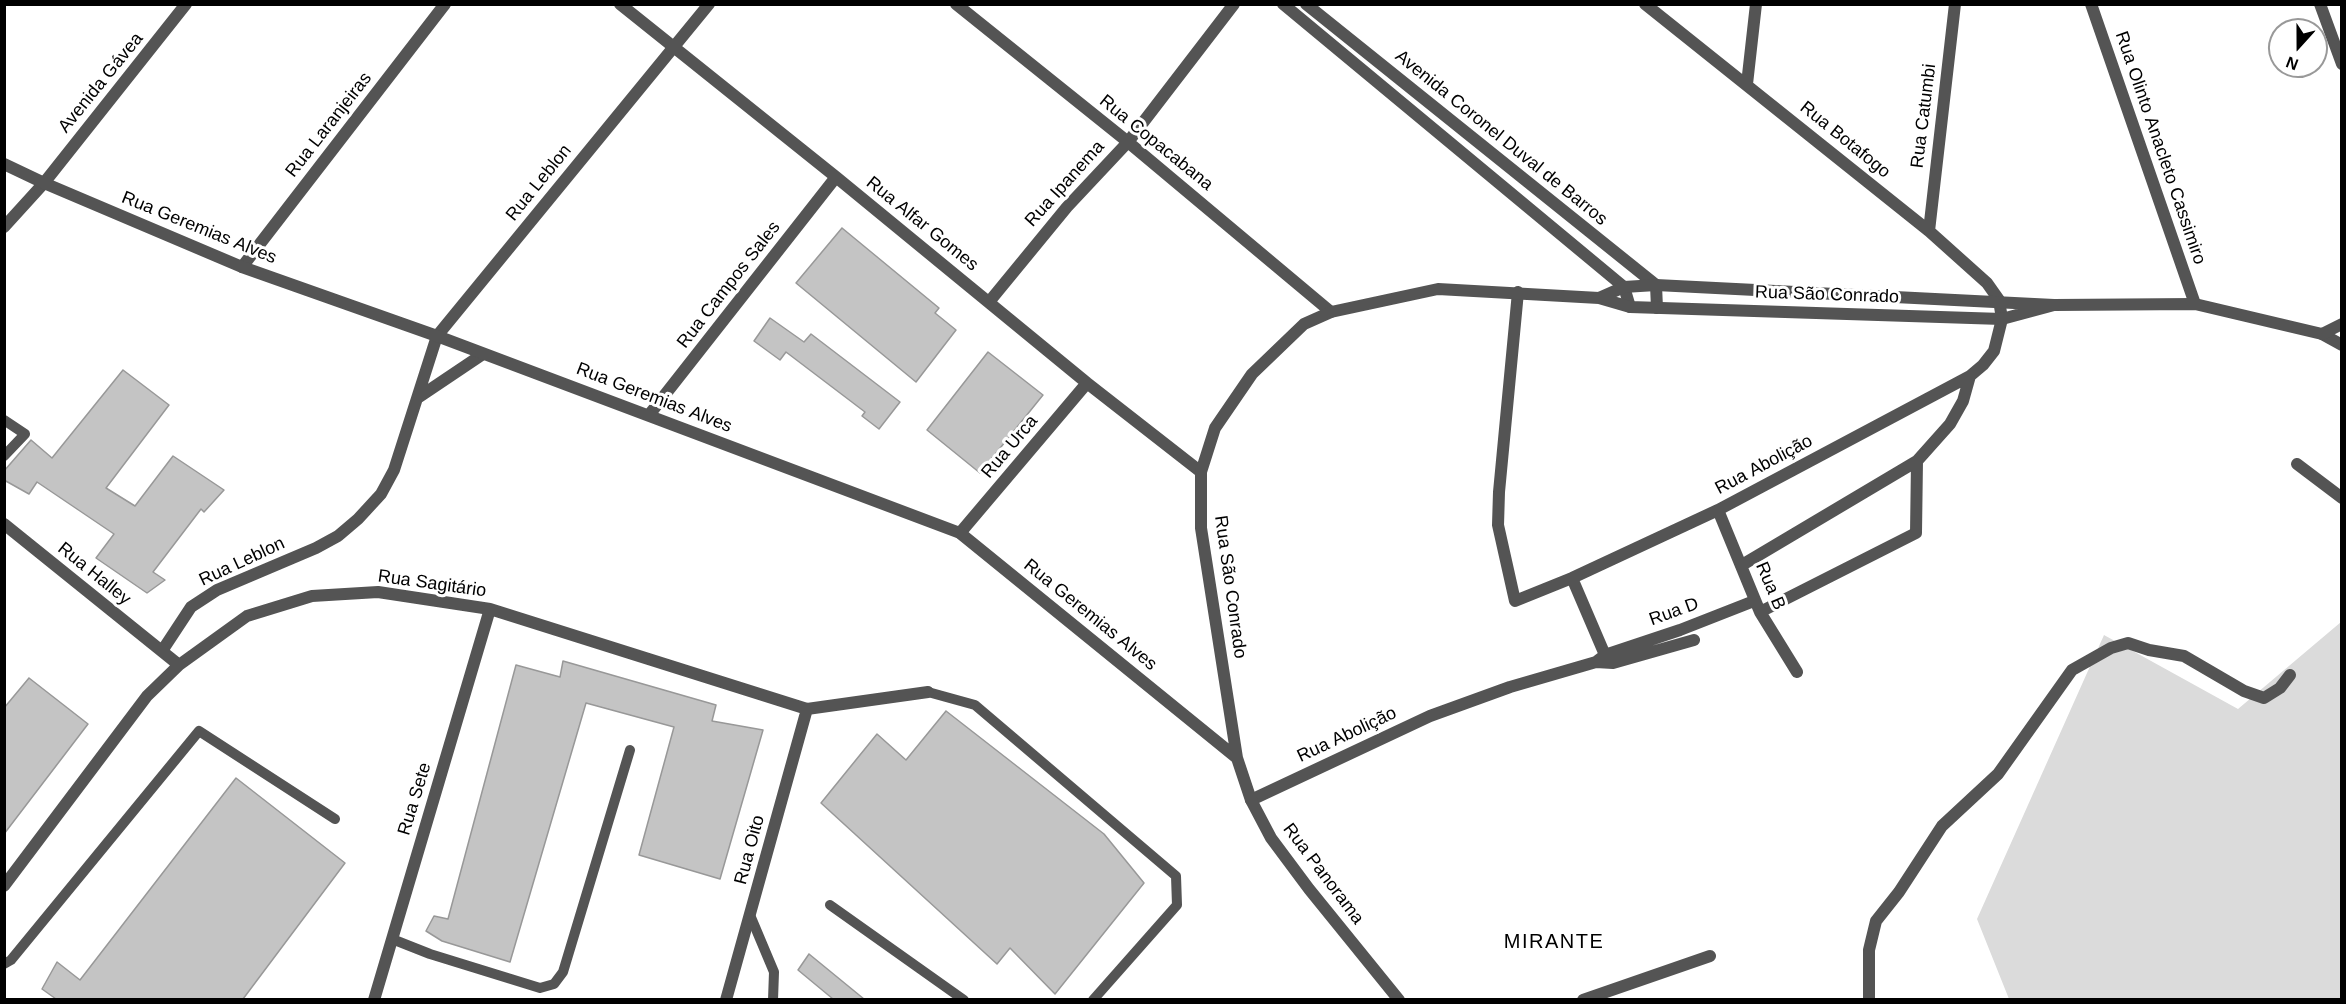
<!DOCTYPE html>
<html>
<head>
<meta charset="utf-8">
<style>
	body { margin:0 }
	#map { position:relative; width:2346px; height:1004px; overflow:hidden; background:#fff; font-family:Helvetica,sans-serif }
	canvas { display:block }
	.frame { position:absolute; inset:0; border:6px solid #000; pointer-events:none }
	.north { position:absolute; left:2268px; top:18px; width:60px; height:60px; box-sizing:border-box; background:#fff; border:2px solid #999; border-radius:50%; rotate:201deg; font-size:16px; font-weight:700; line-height:24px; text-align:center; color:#000 }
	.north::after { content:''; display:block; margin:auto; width:21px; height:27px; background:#000; clip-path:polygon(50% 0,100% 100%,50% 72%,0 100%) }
</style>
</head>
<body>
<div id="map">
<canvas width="2346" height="1004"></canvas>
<div class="frame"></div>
<div class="north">N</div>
</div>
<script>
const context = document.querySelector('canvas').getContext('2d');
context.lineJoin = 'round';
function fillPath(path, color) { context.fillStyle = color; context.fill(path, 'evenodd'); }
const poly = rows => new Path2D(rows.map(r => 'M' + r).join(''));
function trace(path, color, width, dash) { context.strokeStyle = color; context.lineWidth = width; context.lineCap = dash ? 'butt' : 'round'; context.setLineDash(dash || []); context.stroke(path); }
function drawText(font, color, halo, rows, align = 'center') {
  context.font = font + ' Helvetica,sans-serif'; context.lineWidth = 6; context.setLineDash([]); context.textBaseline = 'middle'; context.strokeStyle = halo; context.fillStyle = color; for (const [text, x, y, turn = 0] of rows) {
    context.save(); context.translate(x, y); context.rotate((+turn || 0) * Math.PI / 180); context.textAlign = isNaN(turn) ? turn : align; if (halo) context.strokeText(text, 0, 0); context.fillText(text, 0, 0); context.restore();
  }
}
const green = poly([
	[2341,622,2341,999,2009,999,1977,919,2104,635,2238,709]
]);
const building = poly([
	[842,228,939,308,935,313,956,330,916,382,796,283,842,228],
	[770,318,804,342,811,334,900,402,879,429,862,416,865,412,786,352,780,360,754,341,770,318],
	[988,352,1043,395,980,473,927,430,988,352],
	[123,370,169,405,106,488,135,506,173,456,224,490,204,512,201,509,153,572,165,580,147,593,96,558,114,534,37,482,29,494,4,480,4,471,31,440,52,458,123,370],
	[563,661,716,705,712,721,763,730,720,879,639,855,674,727,586,703,510,962,442,941,426,931,434,916,448,919,516,665,560,677,563,661],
	[29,678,88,724,4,834,4,708,29,678],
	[946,711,1104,834,1144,883,1055,994,1010,948,997,964,821,803,877,734,906,760,946,711],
	[236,778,345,863,243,999,56,999,42,989,57,962,80,980,236,778],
	[809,954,864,999,833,999,798,970,809,954]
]);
const service = poly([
	[4,420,25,434,4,456],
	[928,692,975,705,1176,876,1177,905,1093,1000],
	[830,905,964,1000],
	[750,915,774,972,773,1000],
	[392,939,430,954,540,988,554,984,563,972,630,750],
	[4,964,11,960,199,731,335,819]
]);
const minor = poly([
	[620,4,836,177,1087,383,1201,472],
	[956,4,1128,142,1331,312],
	[1283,4,1624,287,1630,307],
	[1306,4,1656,285,1657,308],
	[2091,4,2195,304],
	[1747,84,1756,4],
	[4,227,44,183,186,4],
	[1929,231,1955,4],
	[242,267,445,4],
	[1518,292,1499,492,1498,525,1515,601,1572,578,1718,510,1970,376,1983,365,1994,351,2002,319,1999,300,1987,283,1929,231,1645,4],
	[989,302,1067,207,1128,142,1234,4],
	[2322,334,2342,345],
	[419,397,483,354],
	[649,415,836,177],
	[2297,464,2342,498],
	[1718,510,1760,612,1797,672],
	[4,524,179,665],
	[960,533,1087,383],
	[1742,565,1917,461,1950,424,1963,401,1970,376],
	[1760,612,1916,533,1917,461],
	[162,651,191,607,217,590,316,548,338,536,358,519,381,494,394,470,437,336,709,4],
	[1605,655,1680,630,1754,601],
	[1596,662,1613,663,1694,640],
	[1251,800,1430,716,1510,687,1596,662,1605,655,1572,578],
	[4,886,147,696,179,665,247,616,312,596,378,592,490,609,807,709,928,692],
	[374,1000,490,609],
	[726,1000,807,709],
	[1583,1000,1710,956],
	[1869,1000,1869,950,1876,921,1899,892,1942,826,1998,774,2072,670,2111,648,2128,643,2149,650,2184,656,2244,691,2264,698,2280,688,2290,675]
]);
const tertiary = poly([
	[2320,4,2342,64],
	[4,164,44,183,242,267,437,336,960,533,1237,758],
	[1599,298,1624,287,1656,285,2054,305,2195,304,2322,334,2342,324],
	[1399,1000,1309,889,1271,838,1251,800,1237,758,1201,528,1201,472,1215,428,1252,374,1304,324,1331,312,1438,289,1599,298,1630,307,2002,319,2054,305]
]);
const streetNames = [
	["Avenida Gávea",101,83,-51],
	["Rua Catumbi",1924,116,-83],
	["Rua Laranjeiras",329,125,-52],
	["Avenida Coronel Duval de Barros",1501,138,39],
	["Rua Botafogo",1845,140,39],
	["Rua Copacabana",1156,143,39],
	["Rua Olinto Anacleto Cassimiro",2160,148,71],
	["Rua Leblon",539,183,-51],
	["Rua Ipanema",1065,184,-48],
	["Rua Alfar Gomes",922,224,39],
	["Rua Geremias Alves",199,228,22],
	["Rua Campos Sales",729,285,-52],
	["Rua São Conrado",1827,295,2],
	["Rua Geremias Alves",654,398,21],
	["Rua Urca",1010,447,-50],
	["Rua Abolição",1764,465,-28],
	["Rua Leblon",242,562,-25],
	["Rua Halley",94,574,39],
	["Rua Sagitário",432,584,8],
	["Rua B",1770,586,67],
	["Rua São Conrado",1230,587,82],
	["Rua D",1674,612,-20],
	["Rua Geremias Alves",1090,615,39],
	["Rua Abolição",1347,735,-25],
	["Rua Sete",415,799,-73],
	["Rua Oito",750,850,-75],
	["Rua Panorama",1323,874,53]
];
const neighbourhoodNames = [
	["MIRANTE",1554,942]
];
fillPath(green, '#dbdbdb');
fillPath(building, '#c4c4c4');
trace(building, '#989898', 1.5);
trace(service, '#545454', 10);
trace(minor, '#545454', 12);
trace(tertiary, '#545454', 12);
drawText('18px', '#000', '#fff', streetNames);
context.letterSpacing = '1.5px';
drawText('20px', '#000', '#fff', neighbourhoodNames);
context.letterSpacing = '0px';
</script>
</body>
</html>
